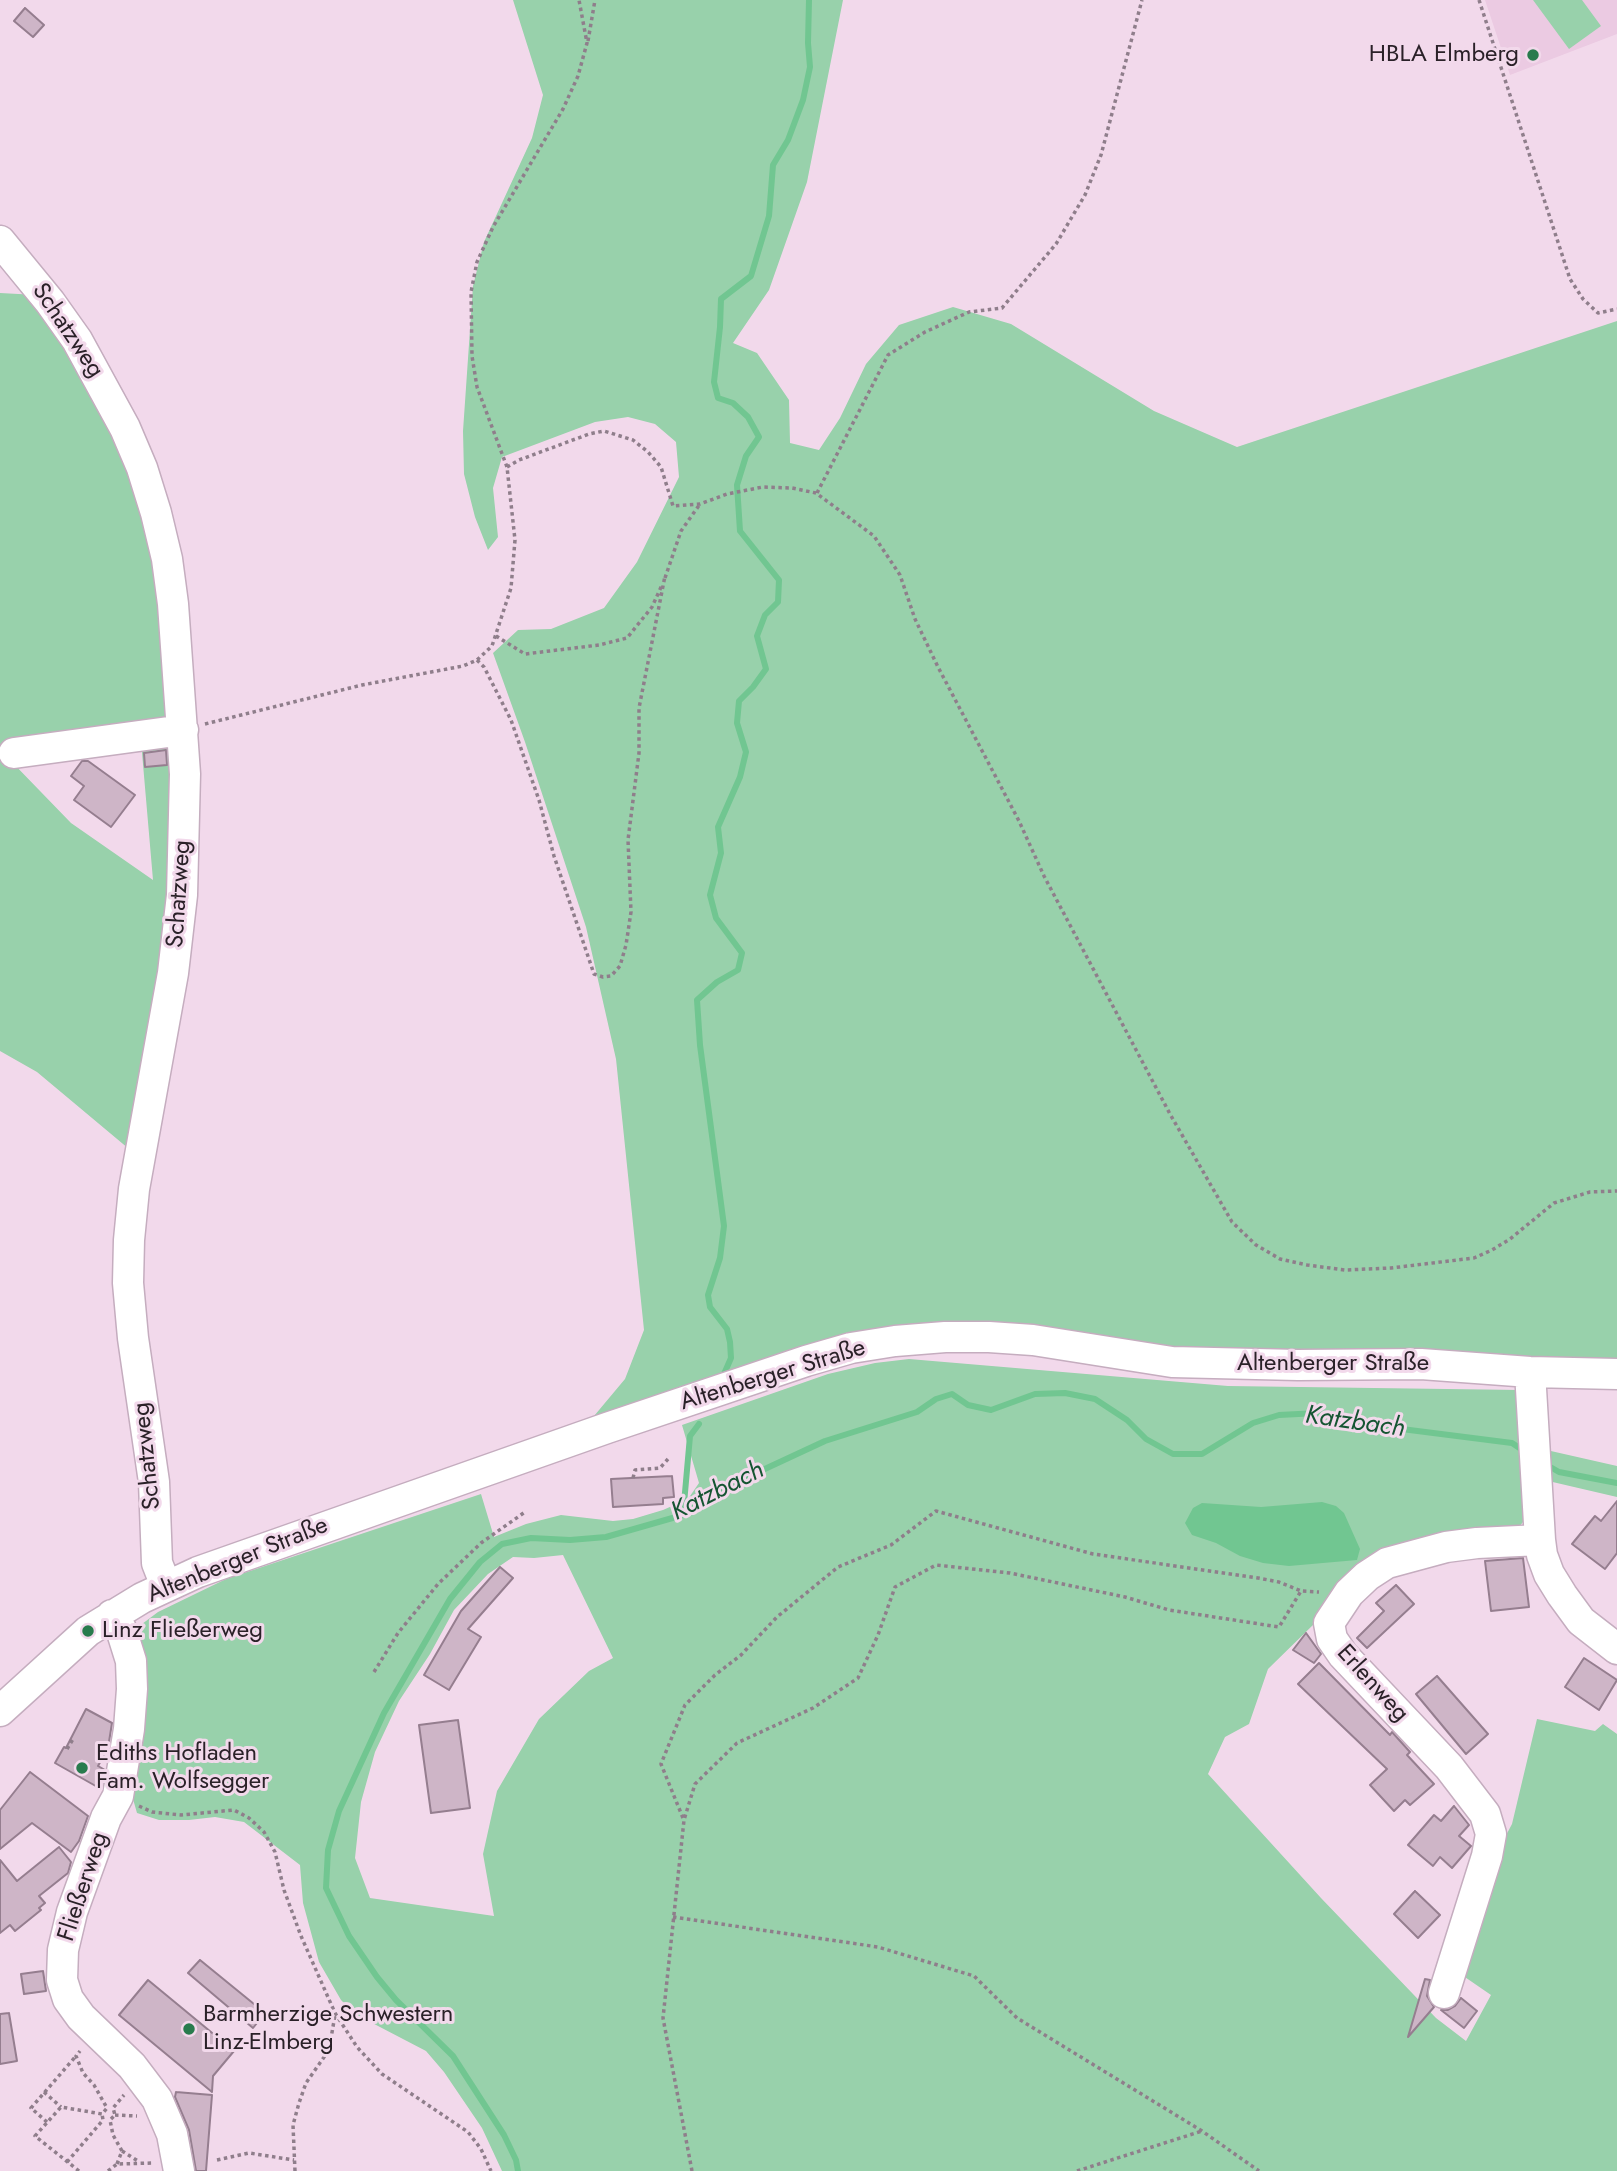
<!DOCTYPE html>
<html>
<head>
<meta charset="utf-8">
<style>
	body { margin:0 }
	canvas { display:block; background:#f2d9eb }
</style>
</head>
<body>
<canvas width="1617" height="2171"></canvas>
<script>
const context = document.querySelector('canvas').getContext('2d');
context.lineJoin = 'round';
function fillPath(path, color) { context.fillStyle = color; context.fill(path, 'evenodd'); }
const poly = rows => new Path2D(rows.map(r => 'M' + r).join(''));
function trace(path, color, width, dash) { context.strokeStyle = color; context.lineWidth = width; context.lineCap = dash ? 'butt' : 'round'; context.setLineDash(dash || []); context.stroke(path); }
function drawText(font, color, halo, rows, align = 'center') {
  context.font = font + ' Jost,sans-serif'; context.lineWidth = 6; context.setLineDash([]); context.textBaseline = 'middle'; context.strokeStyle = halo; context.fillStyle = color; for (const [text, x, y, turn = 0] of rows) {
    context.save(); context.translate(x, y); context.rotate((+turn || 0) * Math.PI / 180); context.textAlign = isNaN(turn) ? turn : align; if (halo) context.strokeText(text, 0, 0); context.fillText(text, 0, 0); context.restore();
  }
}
const built = poly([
	[1485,0,1617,0,1617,34,1510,75]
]);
const green = poly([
	[513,0,843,0,807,182,769,290,733,343,757,353,789,400,790,443,819,450,840,418,866,364,899,325,953,307,1011,324,1154,411,1237,447,1617,321,1617,1362,1235,1354,980,1325,589,1422,625,1379,644,1330,616,1059,586,927,525,742,493,653,518,630,551,629,604,608,637,562,679,477,676,442,655,424,628,417,595,422,502,457,493,488,498,537,488,550,475,517,464,474,463,431,473,286,484,242,532,138,543,95],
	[1533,0,1582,0,1601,26,1569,49],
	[0,293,37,295,79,354,152,524,177,725,10,760,71,823,153,880,141,741,169,738,175,887,135,1154,37,1072,0,1051],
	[909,1359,1228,1386,1520,1390,1527,1517,1519,1527,1506,1530,1328,1603,1314,1624,1268,1669,1249,1724,1225,1737,1208,1774,1321,1898,1436,2018,1466,2041,1491,1995,1459,1973,1495,1856,1512,1824,1537,1719,1595,1731,1603,1724,1617,1734,1617,2171,502,2171,482,2128,444,2072,426,2051,355,2014,341,2000,319,1962,303,1903,300,1865,244,1822,215,1817,189,1820,159,1820,137,1813,127,1778,137,1634,142,1624,158,1612,226,1579,481,1494,494,1537,526,1524,561,1515,613,1521,633,1519,663,1510,688,1499,699,1483,682,1425,828,1374,875,1363],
	[563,1555,613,1658,589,1671,539,1719,497,1791,483,1854,494,1916,370,1898,355,1858,361,1802,375,1752,399,1701,430,1654,454,1610,488,1574,513,1557,534,1558],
	[1542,1449,1617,1466,1617,1497,1544,1480]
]);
const water = poly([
	[1322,1502,1336,1506,1344,1513,1360,1549,1357,1560,1289,1566,1263,1563,1240,1556,1216,1543,1192,1535,1185,1523,1193,1508,1202,1503,1261,1507]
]);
const stream = poly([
	[724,1374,731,1358,730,1342,727,1329,710,1307,708,1295,720,1258,724,1226,700,1045,697,1000,717,982,738,970,742,953,716,918,710,895,721,853,718,827,740,777,746,752,737,723,739,701,753,687,766,669,757,636,765,615,778,602,779,580,740,531,737,485,746,456,759,437,748,417,733,403,718,398,714,382,720,327,721,299,751,276,769,216,773,165,788,140,803,100,810,67,808,43,809,0],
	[1545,1464,1559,1472,1617,1483],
	[683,1515,690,1436,699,1424],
	[518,2171,516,2160,504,2135,453,2056,396,2000,377,1977,349,1936,326,1888,328,1850,339,1811,384,1713,450,1599,480,1562,502,1544,531,1538,570,1540,606,1537,683,1515,726,1487,825,1441,917,1412,936,1399,952,1394,968,1405,991,1410,1035,1394,1065,1393,1095,1399,1127,1420,1146,1439,1173,1454,1202,1454,1253,1423,1279,1415,1318,1413,1352,1417,1386,1427,1512,1443,1524,1451]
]);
const building = poly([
	[25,8,44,25,33,37,14,21,25,8],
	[166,750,167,765,145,767,144,753,166,750],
	[82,761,88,761,135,795,111,827,74,800,84,786,71,776,82,761],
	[672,1476,674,1497,663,1498,663,1504,613,1507,611,1479,672,1476],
	[1617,1501,1617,1553,1605,1569,1572,1544,1595,1516,1601,1521,1617,1501],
	[1523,1558,1529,1607,1491,1611,1485,1561,1523,1558],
	[500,1567,513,1578,468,1629,481,1637,449,1690,424,1675,461,1611,500,1567],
	[1396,1585,1414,1604,1367,1648,1357,1638,1384,1611,1376,1603,1396,1585],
	[1306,1633,1321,1654,1314,1663,1293,1650,1306,1633],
	[1584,1658,1617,1680,1599,1710,1565,1687,1584,1658],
	[1319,1663,1390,1735,1392,1732,1410,1752,1407,1755,1434,1784,1410,1805,1405,1800,1394,1811,1370,1785,1387,1769,1298,1684,1319,1663],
	[1437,1676,1488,1734,1466,1754,1416,1694,1437,1676],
	[86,1709,112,1723,108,1748,98,1766,105,1770,101,1789,55,1763,64,1747,66,1748,86,1709],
	[458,1720,470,1808,431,1813,419,1725,458,1720],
	[30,1772,88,1816,79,1841,71,1852,32,1823,0,1849,0,1810,30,1772],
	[1454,1806,1469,1825,1459,1836,1471,1846,1452,1868,1440,1857,1433,1866,1408,1845,1434,1815,1441,1821,1454,1806],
	[59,1847,71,1862,68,1873,39,1896,45,1903,39,1908,41,1910,15,1931,10,1925,0,1933,0,1860,17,1881,59,1847],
	[1415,1891,1440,1915,1418,1938,1394,1914,1415,1891],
	[200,1960,265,2013,253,2028,188,1973,200,1960],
	[43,1971,46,1991,24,1994,21,1974,43,1971],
	[1425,1979,1430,1980,1427,1996,1434,2007,1408,2037,1425,1979],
	[148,1980,234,2051,213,2076,212,2092,119,2015,148,1980],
	[1461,1998,1477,2011,1464,2028,1441,2010,1448,2010,1455,2006,1461,1998],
	[9,2013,17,2061,0,2064,0,2014,9,2013],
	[176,2092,212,2095,206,2171,196,2171,189,2130,175,2097,176,2092]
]);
const path = poly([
	[1479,0,1570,279,1583,299,1598,313,1617,309],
	[588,41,595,0],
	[507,467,519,460,589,434,604,431,633,440,648,452,661,467,673,506,700,504,727,494,763,487,792,488,816,493,874,536,900,575,915,619,938,667,1019,821,1044,876,1170,1114,1232,1222,1256,1245,1280,1259,1307,1265,1345,1270,1391,1268,1474,1258,1492,1250,1510,1239,1554,1203,1590,1192,1617,1191],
	[817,493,888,355,925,332,969,312,1002,308,1056,244,1085,195,1101,155,1142,0],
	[665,578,681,531,700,504],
	[496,636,525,654,599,645,627,638,652,607,662,585],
	[477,660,484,667,511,720,539,800,554,856,594,974,603,977,611,976,620,966,626,945,631,912,628,840,639,753,639,708,665,576],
	[205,724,362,685,463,666,477,660,492,646,511,588,515,540,507,467,477,387,472,356,471,292,477,262,493,227,563,109,578,76,587,43,579,0],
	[633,1478,635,1470,660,1468,668,1459],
	[374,1672,398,1633,438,1584,481,1543,525,1512],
	[67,1749,73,1739],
	[139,1806,152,1812,181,1815,234,1810,249,1818,264,1832,275,1852,284,1890,301,1936,335,2013,357,2047,382,2074,468,2132,481,2149,491,2171],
	[683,1818,661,1764,685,1705,715,1675,741,1655,777,1617,838,1567,891,1545,936,1511,1093,1554,1258,1578,1279,1582,1301,1591],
	[673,1917,878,1947,974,1976,1017,2018,1202,2131,1259,2171],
	[44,2092,61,2107],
	[115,2115,137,2116],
	[47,2122,31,2108,76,2056],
	[122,2151,138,2161],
	[217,2160,249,2153,294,2160],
	[67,2162,103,2120,102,2114],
	[117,2164,122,2151,113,2135,110,2120,115,2115,113,2108,124,2095],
	[79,2171,35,2136,61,2107,102,2114,107,2108,94,2085,83,2073,76,2056,80,2051],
	[108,2171,117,2164,152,2163],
	[295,2171,293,2125,299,2103,306,2083,329,2050,335,2015],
	[692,2171,663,2018,684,1820,695,1784,737,1743,813,1708,858,1678,878,1635,895,1587,936,1565,1010,1573,1125,1597,1169,1610,1279,1627,1301,1591,1319,1592],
	[1077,2171,1202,2131]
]);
const minor = poly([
	[0,241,50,302,77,340,125,428,142,468,156,513,167,559,173,604,185,774,182,895,173,973,134,1189,129,1240,128,1283,133,1338,154,1482,157,1563,166,1586],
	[14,753,183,730],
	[1540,1540,1542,1555,1549,1574,1562,1595,1581,1621,1617,1649],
	[112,1615,121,1629,131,1661,132,1689,129,1729,118,1796,106,1818,72,1912,63,1950,62,1980,68,1999,81,2017,132,2066,157,2099,172,2134,179,2171],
	[0,1711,88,1631,142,1598,198,1572,607,1428,806,1361,851,1348,895,1341,945,1337,989,1337,1033,1340,1172,1362,1298,1365,1421,1364,1530,1372,1617,1374],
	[1444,1993,1487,1856,1491,1834,1485,1814,1449,1767,1343,1655,1332,1639,1329,1623,1349,1593,1367,1576,1387,1563,1446,1547,1477,1543,1540,1540,1530,1372]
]);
const markers = [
	[1533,55,7,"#287b4d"],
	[88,1631,7,"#287b4d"],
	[82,1768,7,"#287b4d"],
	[189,2029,7,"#287b4d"]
];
const poiNames = [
	["HBLA Elmberg",1519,55,"right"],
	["Linz Fließerweg",102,1631],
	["Ediths Hofladen",96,1754],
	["Fam. Wolfsegger",96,1782],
	["Barmherzige Schwestern",203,2015],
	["Linz-Elmberg",203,2043]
];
const streetNames = [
	["Schatzweg",67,331,56],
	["Schatzweg",180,894,-86],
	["Altenberger Straße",1333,1364],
	["Altenberger Straße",773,1376,-17],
	["Schatzweg",148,1456,-96],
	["Altenberger Straße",238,1561,-22],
	["Erlenweg",1372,1684,48],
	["Fließerweg",84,1887,-72]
];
const waterNames = [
	["Katzbach",1355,1423,8],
	["Katzbach",718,1492,-27]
];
fillPath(built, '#ebcae2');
fillPath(green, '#98d1ab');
fillPath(water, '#71c691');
trace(stream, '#71c691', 6);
fillPath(building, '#ceb5c7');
trace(building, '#957e8f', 2);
trace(minor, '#c5adbf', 33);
trace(path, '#8f7e8b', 3.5, [3.5, 3.5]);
trace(minor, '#fff', 30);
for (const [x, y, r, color] of markers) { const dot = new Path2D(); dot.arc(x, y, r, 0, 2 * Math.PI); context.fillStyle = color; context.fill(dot); trace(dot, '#f2d9eb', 2.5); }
drawText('24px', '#2a2128', '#f2d9eb', poiNames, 'left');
drawText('24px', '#2a2128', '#f2d9eb', streetNames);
drawText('italic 26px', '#155532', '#f2d9eb', waterNames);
</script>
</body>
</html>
